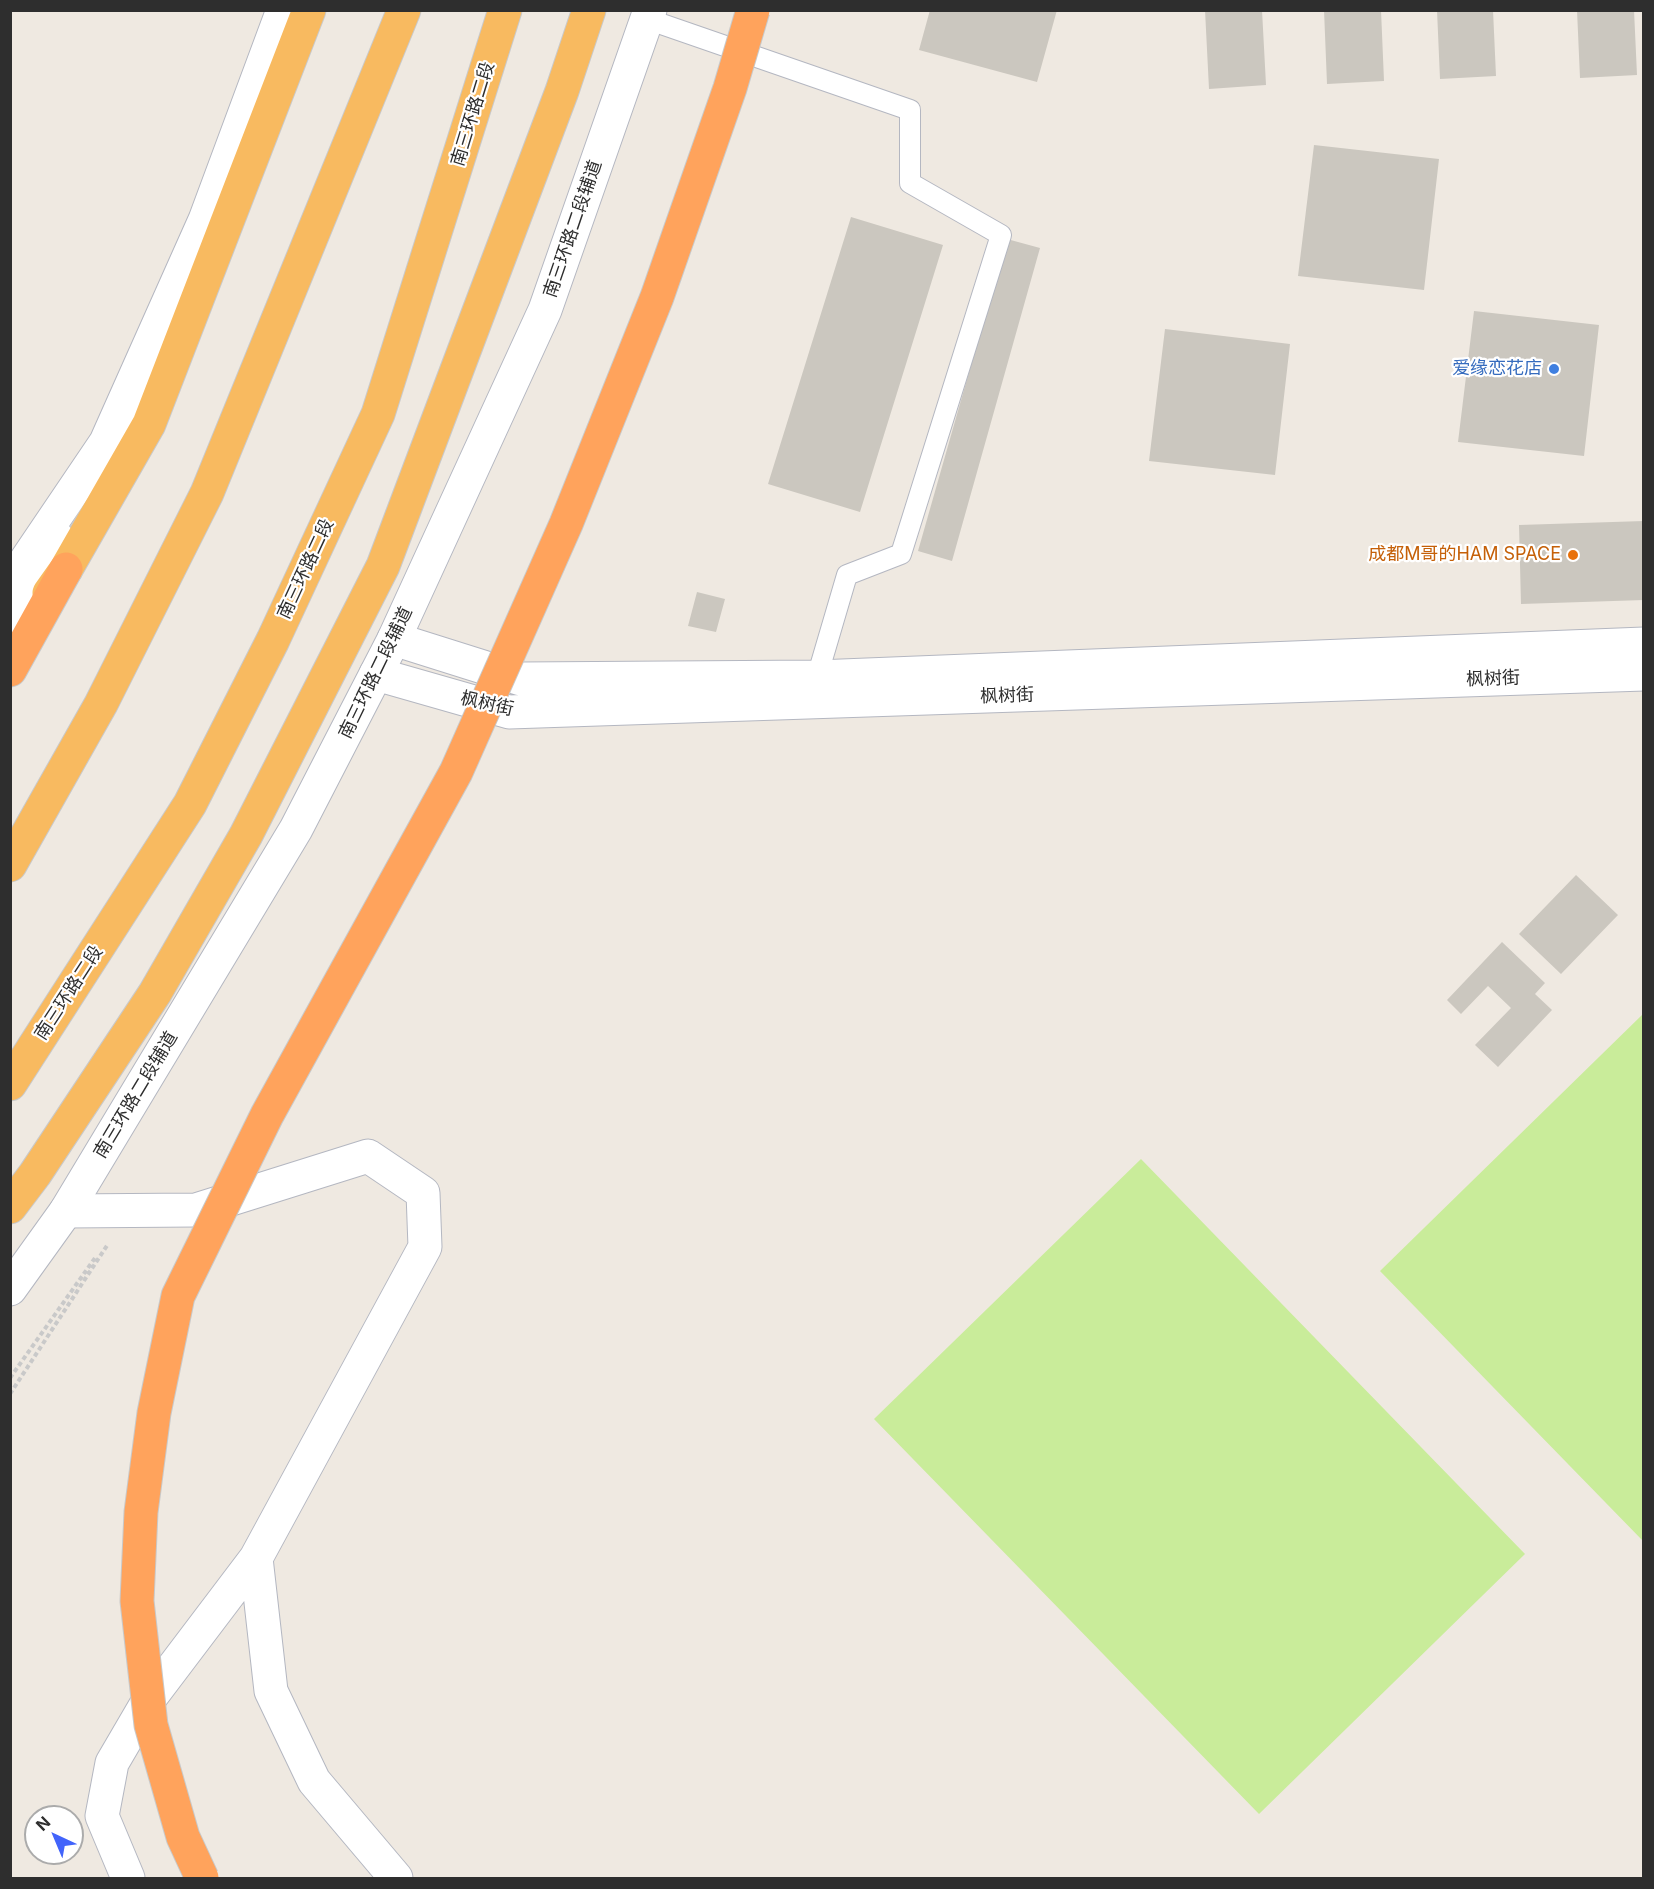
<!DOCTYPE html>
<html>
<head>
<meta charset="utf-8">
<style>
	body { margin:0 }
	#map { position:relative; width:1654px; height:1889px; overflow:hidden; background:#efe9e1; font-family:Inter,sans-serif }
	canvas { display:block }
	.frame { position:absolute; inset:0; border:12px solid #2e2e2e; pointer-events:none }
	.north { position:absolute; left:24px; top:1805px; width:60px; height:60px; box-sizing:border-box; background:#fff; border:2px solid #ababab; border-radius:50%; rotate:316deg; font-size:16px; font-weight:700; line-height:24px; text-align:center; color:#2e2e2e }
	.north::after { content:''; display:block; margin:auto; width:21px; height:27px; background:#4264fb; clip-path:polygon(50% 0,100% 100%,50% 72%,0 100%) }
</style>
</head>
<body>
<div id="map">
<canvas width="1654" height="1889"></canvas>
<div class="frame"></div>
<div class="north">N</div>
</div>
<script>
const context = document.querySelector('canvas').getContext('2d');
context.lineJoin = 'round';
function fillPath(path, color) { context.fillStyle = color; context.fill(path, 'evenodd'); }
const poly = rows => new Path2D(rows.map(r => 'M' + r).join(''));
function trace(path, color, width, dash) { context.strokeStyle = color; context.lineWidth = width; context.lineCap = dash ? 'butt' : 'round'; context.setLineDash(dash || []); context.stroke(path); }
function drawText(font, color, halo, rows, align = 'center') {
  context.font = font + ' Inter,"Noto Sans SC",sans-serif'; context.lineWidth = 4.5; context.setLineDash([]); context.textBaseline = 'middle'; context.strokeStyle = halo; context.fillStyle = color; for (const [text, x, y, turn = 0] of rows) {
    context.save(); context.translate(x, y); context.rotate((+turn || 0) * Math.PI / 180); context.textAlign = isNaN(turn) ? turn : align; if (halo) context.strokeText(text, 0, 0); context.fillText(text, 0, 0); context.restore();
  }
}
const pitch = poly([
	[1643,1014,1643,1541,1380,1271],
	[1141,1159,1525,1554,1259,1814,874,1419]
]);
const building = poly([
	[930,10,1057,10,1037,82,919,50],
	[1205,10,1262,10,1266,85,1209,89],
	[1324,10,1381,10,1384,81,1327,84],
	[1437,10,1493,10,1496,76,1440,79],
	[1577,10,1634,10,1637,75,1580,78],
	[1314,145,1439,159,1424,290,1298,276],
	[851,217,943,245,860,512,768,484],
	[1007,239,1040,248,952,561,918,551],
	[1474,311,1599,325,1584,456,1458,442],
	[1165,329,1290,344,1275,475,1149,461],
	[1644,521,1644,600,1521,604,1519,525],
	[697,592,725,599,716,632,688,626],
	[1576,875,1618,915,1561,974,1519,934],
	[1502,942,1545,983,1535,994,1552,1010,1498,1067,1475,1045,1511,1008,1488,986,1461,1014,1447,1000]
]);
const path = poly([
	[10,1378,95,1258],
	[10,1394,108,1244]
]);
const service = poly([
	[647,19,910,110,910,183,1001,235,901,554,847,575,817,677]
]);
const minor = poly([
	[66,1211,196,1210,368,1156,423,1193,425,1247,256,1558,271,1691,314,1781,396,1878],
	[128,1878,102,1816,112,1763,150,1698,256,1558]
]);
const tertiary = poly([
	[10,623,56,536],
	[394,639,521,679,817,677,1644,644],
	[376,674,509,712,1644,674]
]);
const secondary = poly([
	[10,584,106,442,205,220,283,10],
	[10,1289,66,1211,296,829,394,639,545,310,650,10]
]);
const trunk = poly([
	[49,593,66,569,149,424,309,10],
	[10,865,101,704,207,493,404,10],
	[10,1084,190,804,273,640,378,414,505,10],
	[10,1207,35,1174,155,993,246,835,383,566,562,91,589,10]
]);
const motorway = poly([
	[10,670,66,569]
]);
const motorwayBridge = poly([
	[202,1878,183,1837,151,1725,137,1601,141,1512,154,1413,178,1296,267,1115,456,772,566,524,657,297,730,88,753,10]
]);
const markers = [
	[1554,369,6,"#3f7fe0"],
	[1573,555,6,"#e8710a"]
];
const streetNames = [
	["南三环路二段",473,114,-73],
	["南三环路二段辅道",573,229,-71],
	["南三环路二段",306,569,-65],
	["南三环路二段辅道",376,673,-64],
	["枫树街",1493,679,-2],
	["枫树街",1007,696,-2],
	["枫树街",487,704,13],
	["南三环路二段",69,993,-57],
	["南三环路二段辅道",136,1095,-59]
];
const shopNames = [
	["爱缘恋花店",1542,369]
];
const foodNames = [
	["成都M哥的HAM SPACE",1561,555]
];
fillPath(pitch, '#c9ec9a');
fillPath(building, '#cbc7bf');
trace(service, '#b4b7c1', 22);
trace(minor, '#b4b7c1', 35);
trace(tertiary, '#b4b7c1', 35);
trace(secondary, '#b4b7c1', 35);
trace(trunk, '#c9c9c9', 35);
trace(motorway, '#c9c9c9', 35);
trace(path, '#c9c9c9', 4, [4.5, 3]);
trace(service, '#fff', 20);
trace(minor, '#fff', 33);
trace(tertiary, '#fff', 33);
trace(secondary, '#fff', 33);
trace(trunk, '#f8ba60', 33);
trace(motorway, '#ffa35c', 33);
trace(motorwayBridge, '#c9c9c9', 35, []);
trace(motorwayBridge, '#ffa35c', 33);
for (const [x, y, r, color] of markers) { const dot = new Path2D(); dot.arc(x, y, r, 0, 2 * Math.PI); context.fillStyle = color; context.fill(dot); trace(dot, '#fff', 2); }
drawText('18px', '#2e2e2e', '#fff', streetNames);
drawText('18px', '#366cbe', '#fff', shopNames, 'right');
drawText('18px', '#c56008', '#fff', foodNames, 'right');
</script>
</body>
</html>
